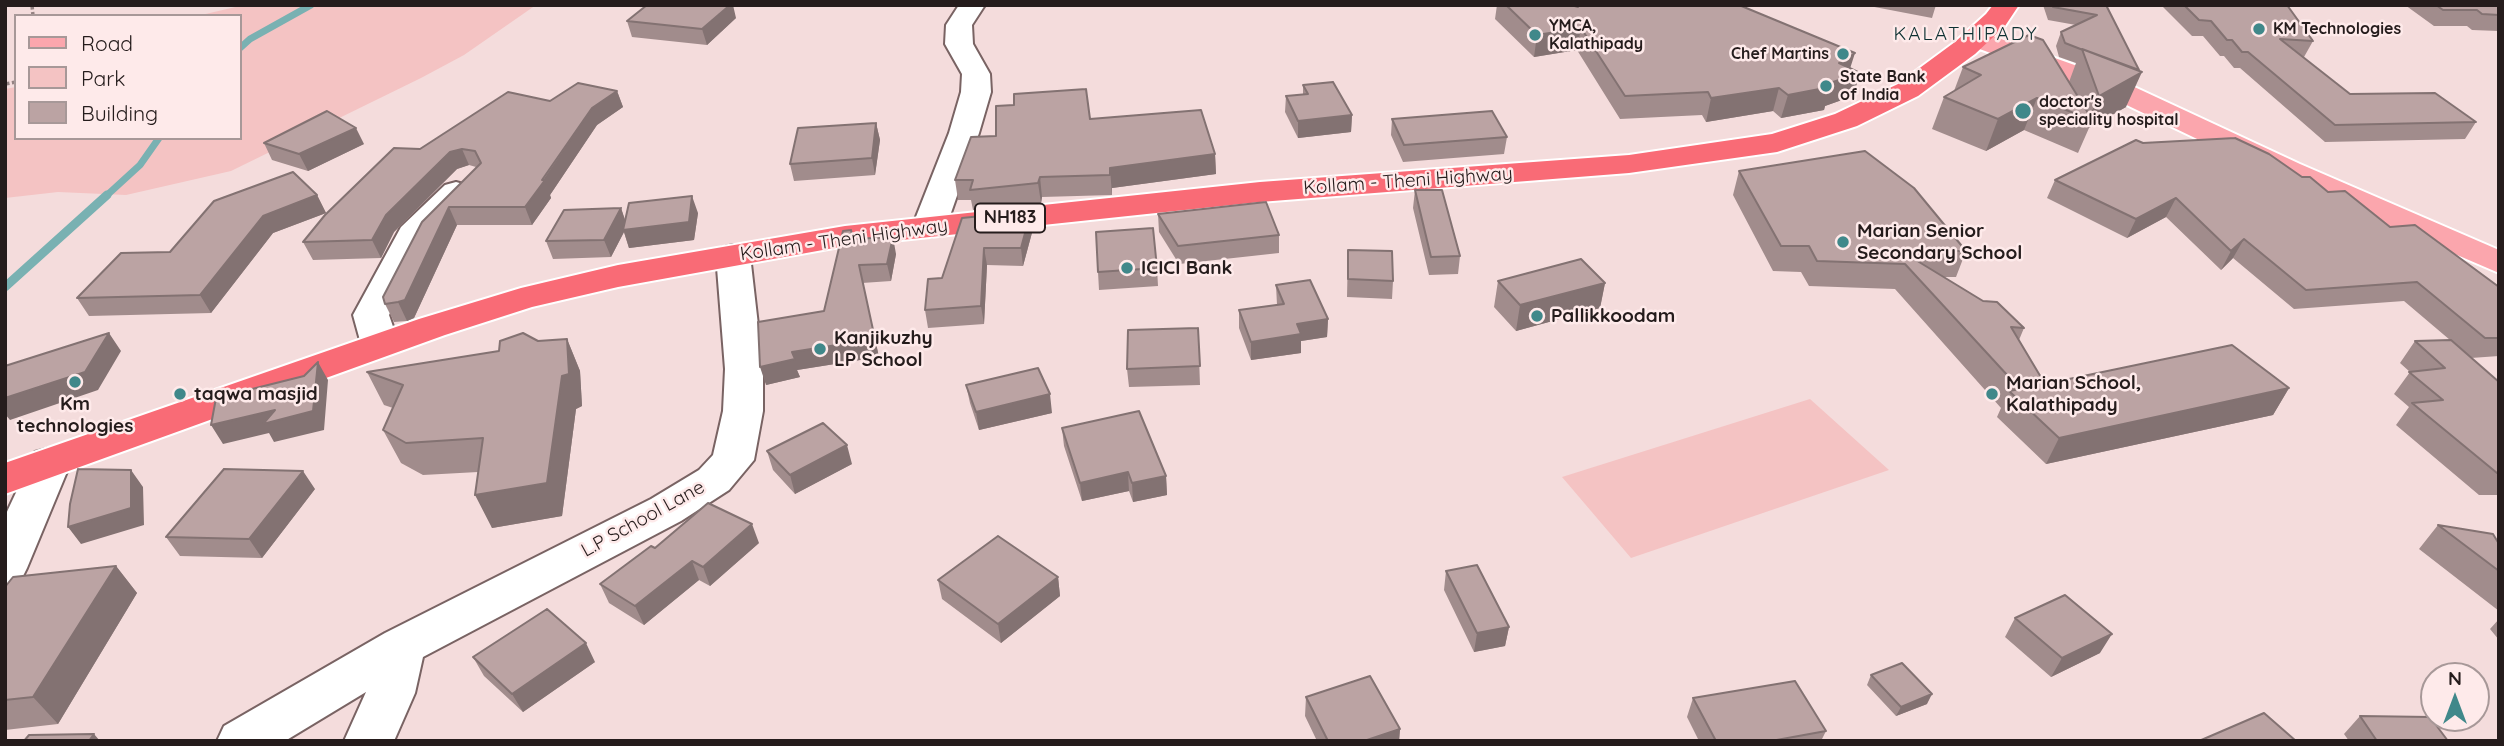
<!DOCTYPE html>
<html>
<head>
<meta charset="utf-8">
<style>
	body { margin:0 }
	#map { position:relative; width:2504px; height:746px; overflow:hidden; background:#f4dcdc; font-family:Quicksand,sans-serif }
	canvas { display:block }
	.frame { position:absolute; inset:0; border:7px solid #251c1c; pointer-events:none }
	.legend { position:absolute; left:14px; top:14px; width:228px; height:126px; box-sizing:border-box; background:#feeaea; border:2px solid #a79898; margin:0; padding:9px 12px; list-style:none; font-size:21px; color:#251c1c }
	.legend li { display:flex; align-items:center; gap:14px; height:35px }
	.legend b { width:35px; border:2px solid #a79898 }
	.north { position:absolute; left:2420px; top:662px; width:70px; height:70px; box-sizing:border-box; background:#feeaea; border:2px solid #a79898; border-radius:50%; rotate:0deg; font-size:19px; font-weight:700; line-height:28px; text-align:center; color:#251c1c }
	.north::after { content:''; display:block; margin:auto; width:24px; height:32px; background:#40888a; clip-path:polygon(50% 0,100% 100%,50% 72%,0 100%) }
</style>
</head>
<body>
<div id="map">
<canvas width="2504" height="746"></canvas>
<div class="frame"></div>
<ul class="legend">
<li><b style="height:9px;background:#fba6ad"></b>Road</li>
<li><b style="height:19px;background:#f4c3c3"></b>Park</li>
<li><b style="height:19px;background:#bba3a3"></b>Building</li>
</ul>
<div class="north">N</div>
</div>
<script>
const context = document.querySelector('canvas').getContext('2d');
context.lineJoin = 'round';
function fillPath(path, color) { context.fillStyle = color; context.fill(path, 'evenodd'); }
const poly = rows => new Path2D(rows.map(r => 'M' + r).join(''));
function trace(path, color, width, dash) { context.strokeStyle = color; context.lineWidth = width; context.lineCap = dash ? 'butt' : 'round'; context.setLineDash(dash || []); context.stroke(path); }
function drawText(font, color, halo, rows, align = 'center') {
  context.font = font + ' Quicksand,sans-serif'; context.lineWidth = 5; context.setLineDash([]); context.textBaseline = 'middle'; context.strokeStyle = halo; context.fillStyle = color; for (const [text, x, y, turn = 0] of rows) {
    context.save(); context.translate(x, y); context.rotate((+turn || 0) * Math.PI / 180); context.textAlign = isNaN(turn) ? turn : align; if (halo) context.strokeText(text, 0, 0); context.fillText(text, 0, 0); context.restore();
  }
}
const green = poly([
	[244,5,536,5,464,55,421,78,231,171,126,195,58,192,5,198,5,89,16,87,16,138,240,138,240,16,197,16],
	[1810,399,1889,470,1631,558,1562,477]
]);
const streamFar1 = poly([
	[240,48,250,39,311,5],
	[105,197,140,165,159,138]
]);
const stream = poly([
	[5,287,107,195]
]);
const path = poly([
	[32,5,33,16],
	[5,84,16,82]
]);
const minor = poly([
	[959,5,985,5,972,25,973,44,990,74,991,92,979,133,946,227,941,234,929,237,917,234,912,227,949,133,961,92,962,74,945,44,946,25,959,5],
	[456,182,467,185,472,192,428,238,389,315,399,344,393,352,380,356,367,352,361,344,353,315,401,227,445,185,456,182],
	[733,245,745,248,750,255,763,369,763,411,754,460,729,490,681,521,423,657,415,693,394,741,344,741,366,692,285,741,217,741,224,726,385,633,651,499,699,470,713,455,723,411,725,369,716,255,721,248,733,245],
	[50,448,65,452,71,462,27,568,21,580,5,585,5,516,35,452,50,448]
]);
const major = poly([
	[1976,30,2128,84,2300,164,2499,250,2499,273,2278,178,2108,96,1966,44,1962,38,1966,32,1976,30]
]);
const highway = poly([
	[1993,5,2019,5,2005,26,1975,54,1918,96,1857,126,1777,152,1629,173,1260,202,845,246,618,287,532,307,445,335,5,494,5,463,419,319,521,288,618,265,845,226,1260,182,1629,155,1772,134,1835,114,1898,84,1955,42,1986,14,1993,5]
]);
const wall = poly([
	[1497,5,1739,5,1860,73,1853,96,1825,106,1824,110,1781,118,1773,111,1706,122,1702,115,1620,119,1577,50,1534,57,1495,19],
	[1864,5,1936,5,1932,18],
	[2043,5,2106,5,2126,107,2089,128,2078,153,2024,130,1986,151,1932,129,1944,97,1954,91,1963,67,2069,82,2076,63,2059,57,2056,46,2061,32,2076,25,2048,20],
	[2161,5,2287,5,2313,41,2304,57,2303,57,2350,94,2476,122,2465,139,2325,142,2240,68,2234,68,2224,56,2220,56,2203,36,2192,36],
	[2405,5,2499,5,2499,31,2472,30,2467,26,2434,26],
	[736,18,707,45,632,37,627,21],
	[1303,85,1352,115,1351,132,1298,138,1285,112,1286,96,1303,94],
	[617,91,623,107,597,125,550,195,551,198,532,225,457,225,414,318,407,321,394,322,385,304,476,167,469,165,457,169,394,232,381,258,313,260,303,242,420,149,550,101],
	[1090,119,1215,154,1216,174,1112,188,1112,195,1042,197,1041,203,973,210,971,200,958,200,955,180,996,136],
	[1392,119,1507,137,1504,154,1403,162,1391,135],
	[876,123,880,140,875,175,794,181,790,164],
	[264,143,364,144,308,171,272,160],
	[2143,143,2302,177,2499,287,2499,356,2471,358,2499,382,2499,495,2479,495,2396,425,2409,407,2394,394,2410,372,2400,363,2415,341,2450,340,2404,301,2294,309,2233,258,2221,270,2166,217,2127,238,2047,198,2055,180],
	[1739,171,1966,251,1956,277,1943,277,2024,328,2019,340,2045,384,2289,388,2273,415,2046,464,1997,417,2001,408,1895,289,1809,286,1801,272,1773,271,1733,195],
	[1415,190,1460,256,1458,274,1429,275,1413,208],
	[317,195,326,213,273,233,211,313,89,316,77,298,170,252],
	[621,208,625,220,698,213,694,240,629,248,624,232,611,257,553,259,546,241],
	[1158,214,1279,235,1279,253,1179,264,1159,232],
	[962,218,1033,229,1023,266,987,265,984,324,928,328,925,310,942,278],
	[853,239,896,254,891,281,862,283,879,357,797,370,800,377,766,385,824,311],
	[1348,250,1393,281,1392,299,1347,297],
	[1157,268,1158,286,1099,290,1098,272],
	[1498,281,1605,283,1600,308,1516,331,1494,307],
	[1276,285,1328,319,1327,337,1301,341,1301,353,1251,360,1239,328,1239,310,1277,305],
	[1198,328,1200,385,1129,387,1127,369],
	[567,339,580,371,582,406,576,409,562,516,492,528,478,472,423,475,401,463,383,430,393,408,384,405,367,372,499,351,538,341],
	[966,385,1052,413,979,430,970,403],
	[1062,428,1166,476,1167,495,1133,502,1129,491,1082,501,1064,446],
	[767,451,852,464,795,494,773,470],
	[315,489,262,558,180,556,166,537],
	[2438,525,2499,544,2499,611,2419,549],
	[759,543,710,586,699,580,644,625,609,603,600,584],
	[116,566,137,593,58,724,5,730,5,587],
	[1446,571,1509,627,1505,646,1474,652,1444,590],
	[1058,577,1060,596,1001,643,942,599,938,580],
	[2015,618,2100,653,2051,677,2005,637],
	[2499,619,2499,640,2490,629],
	[473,657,595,662,523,712,484,676],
	[1871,675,1927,704,1896,716,1867,685],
	[1306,697,1400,729,1399,741,1317,741,1305,716],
	[1693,698,1826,731,1821,741,1699,741,1687,717],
	[2360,716,2448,741,2349,741,2344,734]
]);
const shadedWall = poly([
	[730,5,733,5,736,18,707,45,702,29],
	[1581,28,1577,50,1534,57,1537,35],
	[1855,53,1848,75,1860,73,1853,96,1825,106,1824,110,1781,118,1788,95],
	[2142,72,2126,107,2089,128,2093,121,2088,119,2099,96],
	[1779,88,1773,111,1706,122,1711,98],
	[617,91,623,107,597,125,550,195,551,198,532,225,525,207,592,108],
	[2037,98,2024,130,1986,151,1998,119],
	[1352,115,1351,132,1298,138,1298,121],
	[876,123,880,140,875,175,872,158],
	[356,128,364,144,308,171,299,154],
	[462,149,469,165,457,169,394,232,381,258,372,240,386,215,450,152],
	[1215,154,1216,174,1112,188,1112,195,1110,168],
	[1040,177,1042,197,1041,203,1038,183],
	[317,195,326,213,273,233,211,313,200,295,263,216],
	[692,196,698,213,694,240,629,248,624,232,611,257,604,240,621,208,627,226],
	[2176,198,2166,217,2127,238,2136,219],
	[449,207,457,225,414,318,407,321,398,302],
	[1031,211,1033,229,1023,266,1021,248],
	[893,237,896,254,891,281,887,264],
	[2244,239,2233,258,2221,270,2231,251],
	[984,248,987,265,984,324,981,306],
	[859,265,879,357,797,370,800,377,766,385,760,367,792,352],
	[1605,283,1600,308,1516,331,1520,305],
	[1328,319,1327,337,1301,341,1301,353,1251,360,1251,342,1297,324],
	[109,333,121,351,98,390,10,420,5,414,5,398],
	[567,339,580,371,582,406,576,409,562,516,492,528,475,495],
	[318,362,328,380,324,430,274,442,269,433,223,444,211,425,275,410],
	[2289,388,2273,415,2046,464,2059,438],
	[1050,394,1052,413,979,430,976,412],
	[847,445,852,464,795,494,790,475],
	[131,470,143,487,144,525,81,544,68,527],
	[303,471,315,489,262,558,249,539],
	[1128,472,1129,491,1082,501,1080,483],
	[1166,476,1167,495,1133,502,1132,483],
	[752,524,759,543,710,586,703,567],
	[692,561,699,580,644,625,635,606],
	[116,566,137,593,58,724,33,697],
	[1058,577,1060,596,1001,643,998,624],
	[1509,627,1505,646,1474,652,1477,633],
	[2112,634,2100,653,2051,677,2062,658],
	[586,643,595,662,523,712,512,694],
	[1932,694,1927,704,1896,716,1901,707],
	[1400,729,1399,741,1364,741],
	[94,734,100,741,89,741]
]);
const building = poly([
	[647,5,730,5,702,29,627,21,647,5],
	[1506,5,1571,5,1578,7,1577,5,1739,5,1855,53,1839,63,1860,73,1827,84,1830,87,1788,95,1779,88,1711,98,1708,92,1625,96,1581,28,1537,35,1506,5],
	[2052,5,2106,5,2139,70,2082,49,2083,50,2065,43,2061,32,2097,15,2053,7,2052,5],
	[2184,5,2287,5,2313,41,2280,39,2350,94,2435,93,2476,122,2335,125,2248,52,2242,52,2232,40,2227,40,2211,21,2199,20,2184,5],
	[2436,5,2499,5,2499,15,2482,14,2477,10,2443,10,2436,5],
	[2029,35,2043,40,2093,121,2037,98,1998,119,1944,97,1981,75,1963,67,2029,35],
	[2082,49,2142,72,2099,96,2082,49],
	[1333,82,1352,115,1298,121,1286,96,1308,94,1303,85,1333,82],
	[578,83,617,91,592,108,542,180,545,180,525,207,449,207,405,300,398,302,385,304,383,297,422,222,481,163,475,151,462,149,450,152,386,215,372,240,303,242,325,215,394,148,420,149,508,92,550,101,578,83],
	[1086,89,1090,119,1201,110,1215,154,1110,168,1110,175,1040,177,1038,183,970,190,973,180,955,180,971,137,996,136,996,106,1014,105,1014,94,1086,89],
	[327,111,356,128,299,154,264,143,327,111],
	[1492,111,1507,137,1404,145,1392,119,1492,111],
	[876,123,872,158,790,164,798,128,876,123],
	[2235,138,2269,154,2302,177,2310,177,2328,192,2345,191,2390,227,2415,225,2499,287,2499,338,2485,338,2417,282,2306,290,2244,239,2231,251,2176,198,2136,219,2055,180,2136,140,2143,143,2235,138],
	[1865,151,1914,188,1966,251,1901,251,1983,301,1997,302,2024,328,2011,327,2045,384,2232,345,2289,388,2059,438,2009,391,2020,389,1905,264,1817,261,1809,246,1781,246,1739,171,1865,151],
	[293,172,317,195,263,216,200,295,77,298,121,253,170,252,214,201,293,172],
	[1415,190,1442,190,1460,256,1431,257,1415,190],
	[692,196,689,222,623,230,629,203,692,196],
	[1266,202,1279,235,1178,246,1158,214,1266,202],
	[621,208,604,240,546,241,564,210,621,208],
	[1031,211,1021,248,984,248,981,306,925,310,928,279,942,278,962,218,1031,211],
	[1153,228,1157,268,1098,272,1096,232,1153,228],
	[851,230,853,239,893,237,887,264,859,265,875,339,792,352,795,359,760,367,758,322,824,311,843,231,851,230],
	[1348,250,1392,251,1393,281,1348,279,1348,250],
	[1581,259,1605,283,1520,305,1498,281,1581,259],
	[1310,280,1328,319,1297,324,1301,334,1251,342,1239,310,1284,304,1276,285,1310,280],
	[1198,328,1200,366,1127,369,1128,330,1198,328],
	[109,333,85,372,5,398,5,366,109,333],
	[523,333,538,341,567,339,569,374,562,376,547,483,475,495,483,438,406,443,383,430,403,385,367,372,499,351,500,341,523,333],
	[2451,340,2499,382,2499,473,2497,473,2412,403,2443,400,2409,372,2445,368,2415,341,2451,340],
	[318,362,313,411,263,424,275,410,211,425,216,398,304,376,318,362],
	[1038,368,1050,394,976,412,966,385,1038,368],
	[1139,411,1166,476,1132,483,1128,472,1080,483,1062,428,1139,411],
	[823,423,847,445,790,475,767,451,823,423],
	[78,469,131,470,131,508,68,527,70,504,78,469],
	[224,469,303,471,249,539,166,537,224,469],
	[708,503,752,524,703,567,692,561,635,606,600,584,651,546,655,548,708,503],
	[2438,525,2493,534,2499,544,2499,571,2438,525],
	[998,536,1058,577,998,624,938,580,998,536],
	[1477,565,1509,627,1477,633,1446,571,1477,565],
	[116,566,33,697,5,700,5,587,13,577,116,566],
	[2065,595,2112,634,2062,658,2015,618,2065,595],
	[547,609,586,643,512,694,473,657,547,609],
	[1902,663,1932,694,1901,707,1871,675,1902,663],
	[1370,676,1400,729,1364,741,1328,741,1306,697,1370,676],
	[1795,681,1826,731,1771,741,1716,741,1693,698,1795,681],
	[2264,713,2296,741,2199,741,2264,713],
	[2360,716,2430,717,2448,741,2377,741,2360,716],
	[94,734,89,741,24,741,29,735,94,734]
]);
const markers = [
	[2259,29,7,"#40888a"],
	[1535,35,7,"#40888a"],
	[1843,54,7,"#40888a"],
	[1826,86,7,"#40888a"],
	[2023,111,9,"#40888a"],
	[1843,242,7,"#40888a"],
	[1127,268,7,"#40888a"],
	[1537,316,7,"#40888a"],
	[820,349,7,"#40888a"],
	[75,382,7,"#40888a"],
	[180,394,7,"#40888a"],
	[1992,394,7,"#40888a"]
];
const farPoinames = [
	["YMCA,",1549,26],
	["Kalathipady",1549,44],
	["KM Technologies",2273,29],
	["Chef Martins",1829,54,"right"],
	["State Bank",1840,77],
	["of India",1840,95],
	["doctor's",2039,102],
	["speciality hospital",2039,120]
];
const shields = [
	[1010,218,70]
];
const shieldNames = [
	["NH183",1010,218]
];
const farQuarternames = [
	["KALATHIPADY",1966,34]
];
const streetNames = [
	["Kollam - Theni Highway",1408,181,-4],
	["Kollam - Theni Highway",844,240,-8],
	["L.P School Lane",643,519,-29]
];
const poiNames = [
	["Marian Senior",1857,231],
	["Secondary School",1857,253],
	["ICICI Bank",1141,268],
	["Pallikkoodam",1551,316],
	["Kanjikuzhy",834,338],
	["LP School",834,360],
	["Marian School,",2006,383],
	["Kalathipady",2006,405],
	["taqwa masjid",194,394],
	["Km",75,404,"center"],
	["technologies",75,426,"center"]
];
fillPath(green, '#f4c3c3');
trace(streamFar1, '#79b1b2', 7);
trace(stream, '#79b1b2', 9);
trace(minor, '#796363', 4);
trace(major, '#fff', 4);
trace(highway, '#fff', 4);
trace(path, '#958383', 3.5, [4.5, 2.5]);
fillPath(minor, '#fff');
fillPath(major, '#fba6ad');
fillPath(highway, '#f96b76');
fillPath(wall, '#a18c8c');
fillPath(shadedWall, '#837272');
fillPath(building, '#bba3a3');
trace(building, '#837272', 2);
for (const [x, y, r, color] of markers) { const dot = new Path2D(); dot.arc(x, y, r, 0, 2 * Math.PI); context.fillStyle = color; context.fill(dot); trace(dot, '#feeaea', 2.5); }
drawText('bold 16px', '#251c1c', '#feeaea', farPoinames, 'left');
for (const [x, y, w] of shields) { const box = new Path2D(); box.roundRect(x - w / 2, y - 14.5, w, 29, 5); context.fillStyle = '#feeaea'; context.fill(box); trace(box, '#251c1c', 2); }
drawText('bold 18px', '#251c1c', null, shieldNames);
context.letterSpacing = '2px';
drawText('19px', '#0c3031', '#feeaea', farQuarternames);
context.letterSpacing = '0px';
drawText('19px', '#251c1c', '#feeaea', streetNames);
drawText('bold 19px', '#251c1c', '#feeaea', poiNames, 'left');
</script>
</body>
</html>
